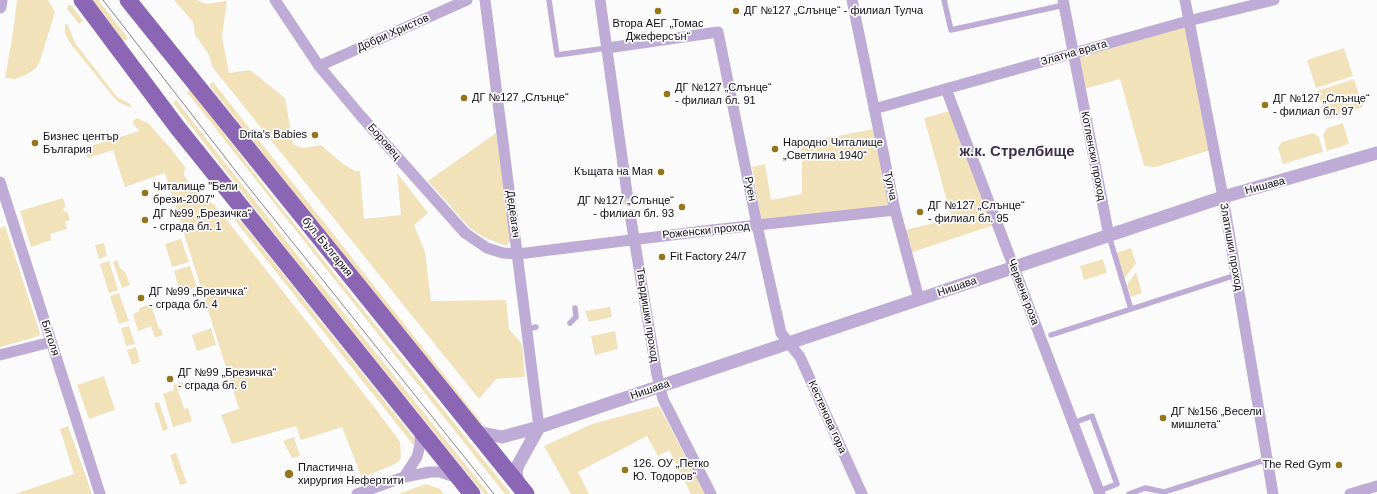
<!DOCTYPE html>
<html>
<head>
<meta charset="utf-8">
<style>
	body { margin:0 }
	canvas { display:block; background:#fbfbfb }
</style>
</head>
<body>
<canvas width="1377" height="494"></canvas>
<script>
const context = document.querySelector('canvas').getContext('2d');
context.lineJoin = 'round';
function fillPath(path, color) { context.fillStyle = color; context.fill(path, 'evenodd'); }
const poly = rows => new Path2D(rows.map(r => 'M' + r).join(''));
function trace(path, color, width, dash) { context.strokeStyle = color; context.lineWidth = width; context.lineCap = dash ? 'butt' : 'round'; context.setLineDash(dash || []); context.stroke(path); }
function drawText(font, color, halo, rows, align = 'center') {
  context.font = font + ' Arial,sans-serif'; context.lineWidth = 3.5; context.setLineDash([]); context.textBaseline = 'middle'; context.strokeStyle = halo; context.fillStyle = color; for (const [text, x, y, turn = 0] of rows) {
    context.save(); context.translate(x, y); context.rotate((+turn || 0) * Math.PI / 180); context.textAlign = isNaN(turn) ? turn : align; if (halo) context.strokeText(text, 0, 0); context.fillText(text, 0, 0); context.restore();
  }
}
const green = poly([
	[17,0,48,0,55,12,40,61,36,68,26,75,15,79,5,78,12,39],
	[92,0,98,0,128,38,123,42],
	[174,0,197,0,206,4,227,1,222,37,229,73,250,70,285,98,293,144,303,148,321,145,343,164,355,171,360,171,364,219,401,215,397,173,428,213,414,225,425,252,431,301,506,300,509,329,522,344,525,377,496,379,479,399,213,68,208,53,195,35,193,22],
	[68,5,71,5,83,21,79,24,67,9],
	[1188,21,1214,149,1156,167,1144,166,1120,79,1080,90,1073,53],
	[67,23,75,43,117,97,130,104,132,108,120,103,115,99,70,43,65,33,65,25],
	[1344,48,1353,76,1316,88,1307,60],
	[1354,79,1363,107,1326,119,1317,91],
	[213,82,409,330,485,427,472,418,338,249,209,85],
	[190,89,272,196,511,494,505,494,270,198,187,92],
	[176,100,302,261,489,494,484,494,298,264,173,103],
	[954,110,997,224,907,254,901,231,952,219,924,118],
	[137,118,148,123,171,149,185,167,184,175,198,196,214,204,378,412,400,442,401,458,397,463,362,478,342,427,301,440,296,426,232,444,221,415,239,409,165,173,125,187,113,150,88,158,81,149,139,131,132,122],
	[1343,123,1349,144,1327,151,1323,135,1327,128],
	[873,129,889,207,762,223,752,167,765,164,771,200,802,194,802,143],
	[496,133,510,237,510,241,506,246,483,237,470,228,428,181],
	[1313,133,1319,137,1323,152,1283,164,1278,148,1282,142],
	[63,198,66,207,63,208,64,212,67,211,70,220,65,222,67,229,50,234,51,240,31,247,20,211],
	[232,213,243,224,414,438,415,447,230,214],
	[5,226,40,333,39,336,0,347,0,228],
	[181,239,189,262,172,267,165,244],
	[104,243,107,256,99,259,95,245],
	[1131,248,1136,263,1125,278,1116,253],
	[1103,259,1107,273,1084,280,1080,266],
	[117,260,120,268,125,272,130,285,122,288,113,262],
	[109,261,118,290,109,293,100,264],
	[190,266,197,287,180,292,174,271],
	[1136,272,1142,293,1131,297,1127,285],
	[119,293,129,321,119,324,110,296],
	[151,304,159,329,161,329,163,335,155,338,151,326,138,331,133,314,140,311,139,308],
	[610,307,612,317,589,322,585,311],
	[129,326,135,344,126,346,121,328],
	[211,328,216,345,197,351,192,335],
	[615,331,618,349,595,355,591,336],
	[136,347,140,362,132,365,127,350],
	[104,376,115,410,89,419,77,385],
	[183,382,184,388,178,390,184,409,188,408,192,421,173,427,163,394,174,390,173,385],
	[159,402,168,429,163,431,154,403],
	[659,406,705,494,691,494,669,450,658,456,647,436,578,472,589,494,571,494,544,446,592,424],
	[68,426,92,494,15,494,74,474,60,429],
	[294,437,300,456,292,458,283,441],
	[176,453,187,483,180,485,170,455],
	[426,484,440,489,444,494,398,494]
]);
const minorTunnel = poly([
	[627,193,631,220]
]);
const service = poly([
	[549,0,557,55,607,48],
	[944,0,951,30,1064,5],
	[1109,236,1131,309],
	[570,323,576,317,575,308],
	[528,329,536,327],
	[1051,335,1236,275],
	[1073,423,1092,416,1117,484,1099,491],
	[1129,494,1145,488,1164,492,1268,459]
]);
const minor = poly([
	[275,0,319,66,360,115,465,233,487,248,503,253,518,254,712,230,895,210],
	[485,0,539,427],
	[600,0,627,193],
	[852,0,895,210,919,299],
	[1063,0,1109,236],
	[1185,0,1223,197,1273,494],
	[607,48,718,32,757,225,781,333,800,357,862,494],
	[319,66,467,0],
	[946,89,1100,494],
	[874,109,1188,21,1274,0],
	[0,182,100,494],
	[631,220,657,375,663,399,711,494],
	[0,355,51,342],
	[404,477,417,457,420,445,420,429],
	[357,494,404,477,430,472,440,472,458,478],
	[1350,494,1377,486]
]);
const tertiary = poly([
	[0,7,1,0],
	[473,429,482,433,502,437,539,427,1223,197,1377,153],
	[518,484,516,472,518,465,539,427]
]);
const primary = poly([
	[82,0,177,127,472,494],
	[128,0,526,494]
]);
const tram = poly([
	[103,0,238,174,494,494]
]);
const markers = [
	[658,11,4,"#93751c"],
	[736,11,4,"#93751c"],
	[667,94,4,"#93751c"],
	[464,98,4,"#93751c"],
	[1265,105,4,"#93751c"],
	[315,135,4,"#93751c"],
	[35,143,4,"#93751c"],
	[775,149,4,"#93751c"],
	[661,172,4,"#93751c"],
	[145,193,4,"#93751c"],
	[682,207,4,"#93751c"],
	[920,212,4,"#93751c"],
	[145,220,4,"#93751c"],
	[662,257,4,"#93751c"],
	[141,298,4,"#93751c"],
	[170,379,4,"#93751c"],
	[1163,418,4,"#93751c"],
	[1339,465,4,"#93751c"],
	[625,470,4,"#93751c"],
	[289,474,5,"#93751c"]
];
const poiNames = [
	["ДГ №127 „Слънце“ - филиал Тулча",744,11],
	["Втора АЕГ „Томас",658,24,"center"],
	["Джеферсън“",658,37,"center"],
	["ДГ №127 „Слънце“",675,88],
	["- филиал бл. 91",675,101],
	["ДГ №127 „Слънце“",472,98],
	["ДГ №127 „Слънце“",1273,99],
	["- филиал бл. 97",1273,112],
	["Drita's Babies",307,135,"right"],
	["Бизнес център",43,137],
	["България",43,150],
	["Народно Читалище",783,143],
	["„Светлина 1940“",783,156],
	["Къщата на Мая",653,172,"right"],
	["Читалище \"Бели",153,187],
	["брези-2007\"",153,200],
	["ДГ №127 „Слънце“",674,201,"right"],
	["- филиал бл. 93",674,214,"right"],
	["ДГ №127 „Слънце“",928,206],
	["- филиал бл. 95",928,219],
	["ДГ №99 „Брезичка“",153,214],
	["- сграда бл. 1",153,227],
	["Fit Factory 24/7",670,257],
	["ДГ №99 „Брезичка“",149,292],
	["- сграда бл. 4",149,305],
	["ДГ №99 „Брезичка“",178,373],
	["- сграда бл. 6",178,386],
	["ДГ №156 „Весели",1171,412],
	["мишлета“",1171,425],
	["126. ОУ „Петко",633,464],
	["Ю. Тодоров“",633,477],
	["The Red Gym",1331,465,"right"],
	["Пластична",298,468],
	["хирургия Нефертити",298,481]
];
const streetNames = [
	["Добри Христов",393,33,-24],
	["Златна врата",1074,53,-16],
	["Боровец",384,142,49],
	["Котленски проход",1093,156,79],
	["Тулча",890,186,78],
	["Нишава",1265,186,-15],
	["Руен",750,189,79],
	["Дедеагач",513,214,83],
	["Роженски проход",706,231,-6],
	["бул. България",327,247,51],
	["Златишки проход",1231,247,80],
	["Нишава",957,287,-19],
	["Червена роза",1023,292,69],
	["Твърдишки проход",647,315,81],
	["Битоля",50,338,72],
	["Нишава",650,390,-19],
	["Кестенова гора",827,417,66]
];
const districtNames = [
	["ж.к. Стрелбище",1017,152]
];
fillPath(green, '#f2e2ba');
trace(minorTunnel, '#d8d7d9', 11, [11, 5.5]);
trace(service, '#beabd6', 5.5);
trace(minor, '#beabd6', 11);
trace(tertiary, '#beabd6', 13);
trace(primary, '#8b66b4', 17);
trace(tram, '#87858a', 1);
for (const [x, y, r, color] of markers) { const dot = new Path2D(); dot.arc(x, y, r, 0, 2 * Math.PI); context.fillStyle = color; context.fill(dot); trace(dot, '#fbfbfb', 1.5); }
drawText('11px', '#120d18', '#fbfbfb', poiNames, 'left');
drawText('11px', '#120d18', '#fbfbfb', streetNames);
drawText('bold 15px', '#3d314b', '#fbfbfb', districtNames);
</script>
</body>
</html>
